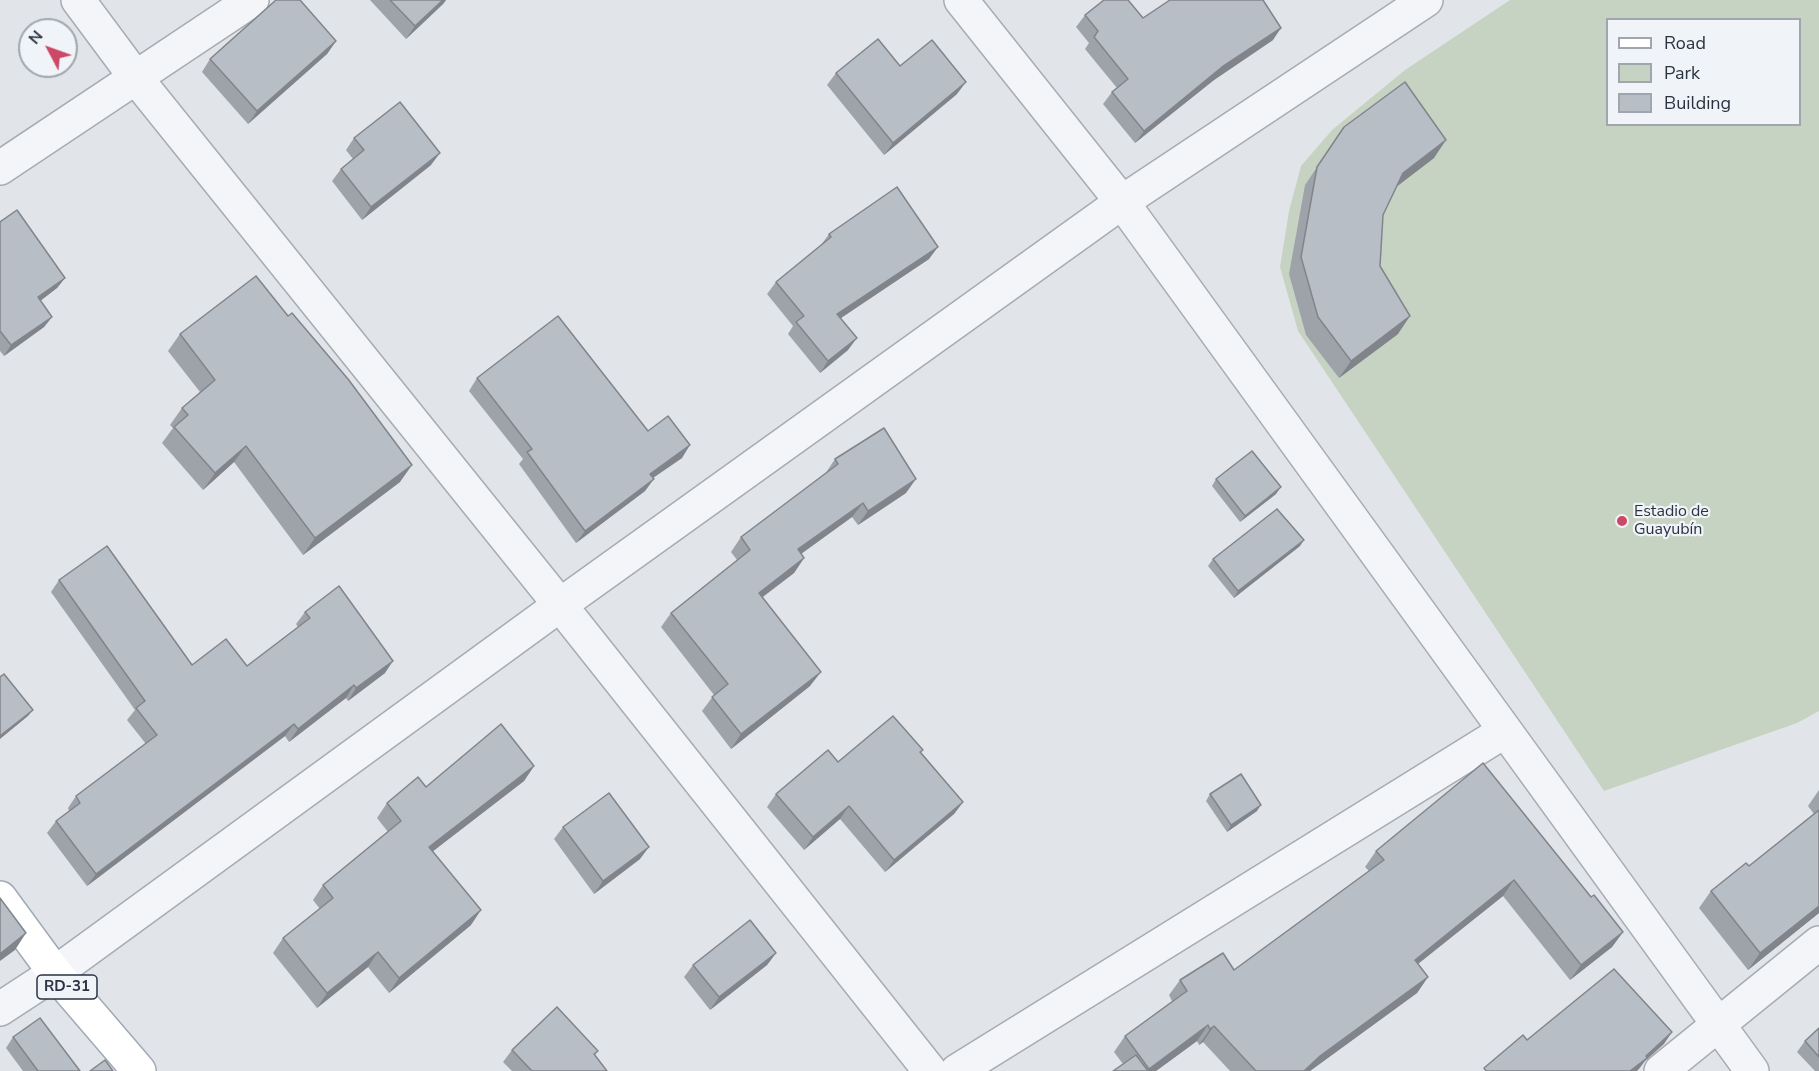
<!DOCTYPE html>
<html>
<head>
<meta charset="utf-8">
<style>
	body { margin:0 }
	#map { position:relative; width:1819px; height:1071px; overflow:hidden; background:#e1e5e9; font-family:"Nunito Sans",sans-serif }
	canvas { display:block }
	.legend { position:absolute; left:1606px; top:18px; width:195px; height:108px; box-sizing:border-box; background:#f0f3f7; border:2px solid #a0a6ae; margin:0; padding:8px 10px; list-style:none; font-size:18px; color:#293341 }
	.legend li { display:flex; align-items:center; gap:12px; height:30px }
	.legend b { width:30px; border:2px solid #a0a6ae }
	.north { position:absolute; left:18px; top:18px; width:60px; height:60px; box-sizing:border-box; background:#f0f3f7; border:2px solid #a0a6ae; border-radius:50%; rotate:311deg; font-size:16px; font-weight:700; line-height:24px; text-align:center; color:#293341 }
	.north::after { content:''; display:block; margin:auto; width:21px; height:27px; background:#cc4864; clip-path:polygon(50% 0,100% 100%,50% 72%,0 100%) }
</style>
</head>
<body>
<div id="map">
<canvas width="1819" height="1071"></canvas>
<ul class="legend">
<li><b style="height:8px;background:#fff"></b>Road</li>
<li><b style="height:16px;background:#c7d3c2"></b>Park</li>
<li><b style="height:16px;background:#b8bec6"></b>Building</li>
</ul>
<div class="north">N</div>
</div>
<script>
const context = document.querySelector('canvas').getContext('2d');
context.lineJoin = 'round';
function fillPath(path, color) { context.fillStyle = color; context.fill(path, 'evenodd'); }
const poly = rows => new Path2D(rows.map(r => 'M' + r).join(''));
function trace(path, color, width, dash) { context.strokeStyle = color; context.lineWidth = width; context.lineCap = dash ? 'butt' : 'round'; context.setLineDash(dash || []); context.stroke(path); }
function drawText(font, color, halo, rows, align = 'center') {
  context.font = font + ' "Nunito Sans",sans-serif'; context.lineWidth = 4.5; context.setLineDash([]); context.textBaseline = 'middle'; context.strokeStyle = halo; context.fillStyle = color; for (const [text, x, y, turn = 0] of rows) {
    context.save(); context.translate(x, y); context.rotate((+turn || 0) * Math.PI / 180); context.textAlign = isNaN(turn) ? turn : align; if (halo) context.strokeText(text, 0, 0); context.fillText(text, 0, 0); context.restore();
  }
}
const green = poly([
	[1510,0,1819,0,1819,711,1797,723,1604,791,1298,331,1280,267,1289,211,1301,166,1332,130,1405,70],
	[1608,20,1800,20,1800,124,1608,124]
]);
const minor = poly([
	[78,0,136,78,560,605,930,1071],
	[961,0,1122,202,1752,1071],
	[0,168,252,0],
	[0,1009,55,973,560,605,1122,202,1426,0],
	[957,1071,1505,731],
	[1661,1071,1819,943]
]);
const major = poly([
	[0,898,55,973,139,1071]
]);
const wall = poly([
	[370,0,446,0,443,4,406,39],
	[1085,15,1143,18,1273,40,1214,80,1135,143,1103,104,1112,92,1117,88,1085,49,1089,43,1076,27],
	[336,41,327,54,248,124,202,72,210,59],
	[900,66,957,94,884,155,827,85,836,73],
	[1344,127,1434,158,1397,186,1383,215,1380,266,1398,334,1339,378,1306,335,1289,274,1305,185],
	[354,138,431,165,362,220,332,181,341,169,353,159,346,150],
	[0,222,65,278,57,288,40,301,52,317,44,327,4,356,0,351],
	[829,234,929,259,841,318,848,350,820,373,788,334,793,326,767,294,776,282,821,245],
	[180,334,400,482,303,555,234,462,203,490,162,443,173,428,170,425,182,408,200,392,168,351],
	[477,378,648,431,682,458,653,478,645,491,576,543,519,464,523,459,469,391],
	[835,459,906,493,858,525,852,517,801,554,804,558,794,573,763,597,810,686,731,749,702,711,714,695,661,627,671,613,737,560,731,552,741,537,825,474],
	[1216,479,1276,494,1240,522,1212,486],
	[1300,546,1234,598,1208,566,1213,559],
	[59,580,192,665,247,666,298,627,296,624,305,612,385,673,348,701,346,698,289,742,285,736,87,886,47,833,56,821,69,811,68,808,76,796,146,744,127,720,135,710,51,592],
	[923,750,921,752,963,802,954,814,885,872,840,819,804,850,767,807,776,794,838,762],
	[534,766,524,781,433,851,471,925,389,993,368,967,317,1008,273,953,283,938,320,909,313,900,323,885,388,832,377,818,387,803,426,787],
	[1819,790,1819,913,1748,970,1699,908,1711,891,1749,866,1814,814,1808,806],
	[1210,794,1257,811,1227,832,1206,801],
	[563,827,640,859,594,894,554,839],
	[1376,851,1591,897,1623,932,1612,947,1570,980,1503,896,1418,964,1428,977,1417,993,1310,1071,1230,1071,1203,1042,1199,1045,1197,1041,1156,1071,1113,1071,1123,1064,1114,1052,1125,1036,1172,1001,1169,995,1180,980,1234,970,1369,871,1365,867],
	[776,953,767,965,710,1010,684,977,693,965],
	[1819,1028,1819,1071,1815,1071,1797,1052,1805,1041],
	[13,1037,80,1071,23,1071,6,1048],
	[512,1050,598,1051,595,1055,607,1071,512,1071,503,1062]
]);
const shadedWall = poly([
	[443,0,446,0,443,4,406,39,415,26],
	[1281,28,1273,40,1214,80,1135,143,1144,131,1222,67],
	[336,41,327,54,248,124,257,111],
	[966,82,957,94,884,155,893,143],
	[1446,140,1434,158,1391,191,1403,173],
	[440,153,431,165,362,220,371,207],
	[938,247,929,259,829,326,837,314],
	[65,278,57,288,31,308,38,297],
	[1410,316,1398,334,1339,378,1351,361],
	[52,317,44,327,4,356,11,345],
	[857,338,848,350,820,373,828,361],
	[690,445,682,458,641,486,650,474],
	[246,446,234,462,203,490,215,473],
	[412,465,400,482,303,555,315,538],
	[654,479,645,491,576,543,585,531],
	[916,479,906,493,858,525,868,511],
	[1281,487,1276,494,1240,522,1245,516],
	[863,503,852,517,787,564,798,549],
	[1304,540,1300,546,1234,598,1238,591],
	[804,558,794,573,749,607,759,593],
	[393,661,385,673,348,701,356,688],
	[821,672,810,686,731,749,741,734],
	[354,685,346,698,289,742,298,729],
	[33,710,28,716,0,739,0,736],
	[294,724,285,736,87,886,96,874],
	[534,766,524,781,419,862,429,847],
	[963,802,954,814,885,872,894,860],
	[1261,805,1257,811,1227,832,1231,825],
	[849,806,840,819,804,850,813,837],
	[649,847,640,859,594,894,603,881],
	[1514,880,1503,896,1404,975,1415,960],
	[1819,906,1819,913,1748,970,1760,953],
	[481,910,471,925,389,993,399,978],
	[1623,932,1612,947,1570,980,1581,965],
	[26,933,15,950,0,961,0,954],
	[378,952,368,967,317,1008,327,993],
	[776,953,767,965,710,1010,719,997],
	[1428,977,1417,993,1310,1071,1304,1071,1320,1056],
	[1208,1025,1197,1041,1156,1071,1147,1071,1149,1069],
	[1214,1026,1203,1042,1199,1045,1210,1029],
	[1672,1032,1664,1044,1645,1061,1639,1069,1637,1071,1630,1071]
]);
const building = poly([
	[276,0,300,0,336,41,257,111,210,59,276,0],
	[390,0,443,0,415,26,390,0],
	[1104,0,1128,0,1143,18,1170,0,1263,0,1281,28,1222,67,1144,131,1112,92,1128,79,1094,37,1098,31,1085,15,1104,0],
	[878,39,900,66,932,40,966,82,893,143,836,73,878,39],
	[1405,82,1446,140,1403,173,1383,215,1380,266,1410,316,1351,361,1318,317,1301,257,1317,167,1344,127,1405,82],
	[400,102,440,153,371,207,341,169,364,150,354,138,400,102],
	[897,187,938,247,837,314,857,338,828,361,796,322,804,316,776,282,831,237,829,234,897,187],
	[17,210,65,278,38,297,52,317,11,345,0,331,0,222,17,210],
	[256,276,288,316,292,313,348,379,412,465,315,538,246,446,215,473,174,427,188,415,182,408,215,380,180,334,256,276],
	[558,316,648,431,668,416,690,445,650,474,654,479,585,531,527,452,532,449,477,378,558,316],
	[884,428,916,479,868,511,863,503,798,549,804,558,759,593,821,672,741,734,712,697,728,684,671,613,750,550,741,537,838,464,835,459,884,428],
	[1252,451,1281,487,1245,516,1216,479,1252,451],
	[1277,509,1304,540,1238,591,1213,559,1277,509],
	[107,546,192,665,226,639,247,666,310,618,305,612,339,586,393,661,356,688,354,685,298,729,294,724,96,874,56,821,80,803,76,796,157,735,136,708,145,701,59,580,107,546],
	[4,674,33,710,0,736,0,677,4,674],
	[893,716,923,750,920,752,963,802,894,860,849,806,813,837,776,794,828,750,838,762,893,716],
	[501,724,534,766,429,847,481,910,399,978,378,952,327,993,283,938,333,898,323,885,401,821,387,803,418,777,426,787,501,724],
	[1483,763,1591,897,1594,895,1623,932,1581,965,1514,880,1415,960,1428,977,1320,1056,1304,1071,1256,1071,1214,1026,1210,1029,1208,1025,1149,1069,1125,1036,1187,991,1180,980,1223,953,1234,970,1384,860,1376,851,1483,763],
	[1241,774,1261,805,1231,825,1210,794,1241,774],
	[609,793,649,847,603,881,563,827,609,793],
	[1819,810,1819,906,1760,953,1711,891,1746,863,1749,866,1819,810],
	[0,898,26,933,0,954,0,898],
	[750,920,776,953,719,997,693,965,750,920],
	[1614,969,1672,1032,1646,1056,1647,1058,1630,1071,1486,1071,1484,1068,1523,1035,1527,1040,1614,969],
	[557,1007,598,1051,594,1054,607,1071,532,1071,512,1050,557,1007],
	[40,1018,80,1071,38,1071,13,1037,40,1018],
	[1819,1028,1819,1057,1805,1041,1819,1028],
	[1136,1055,1148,1071,1113,1071,1136,1055],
	[105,1060,113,1071,90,1071,105,1060]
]);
const markers = [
	[1622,521,6,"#cc4864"]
];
const shields = [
	[67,987,60]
];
const shieldNames = [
	["RD-31",67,987]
];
const poiNames = [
	["Estadio de",1634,512],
	["Guayubín",1634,530]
];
fillPath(green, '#c7d3c2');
trace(minor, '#a6acb3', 36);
trace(major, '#a0aab5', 36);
trace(minor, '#f3f5f8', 33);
trace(major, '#fff', 33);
fillPath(wall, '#9ea3aa');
fillPath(shadedWall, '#81858b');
fillPath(building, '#b8bec6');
trace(building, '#81858b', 1.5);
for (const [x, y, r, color] of markers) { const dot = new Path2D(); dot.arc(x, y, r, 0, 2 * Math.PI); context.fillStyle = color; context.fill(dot); trace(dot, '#f0f3f7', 2); }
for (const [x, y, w] of shields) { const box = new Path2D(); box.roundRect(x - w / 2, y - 12, w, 24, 4.5); context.fillStyle = '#f0f3f7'; context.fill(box); trace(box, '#293341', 1.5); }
drawText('bold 15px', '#293341', null, shieldNames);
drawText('16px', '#293341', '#f0f3f7', poiNames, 'left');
</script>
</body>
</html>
